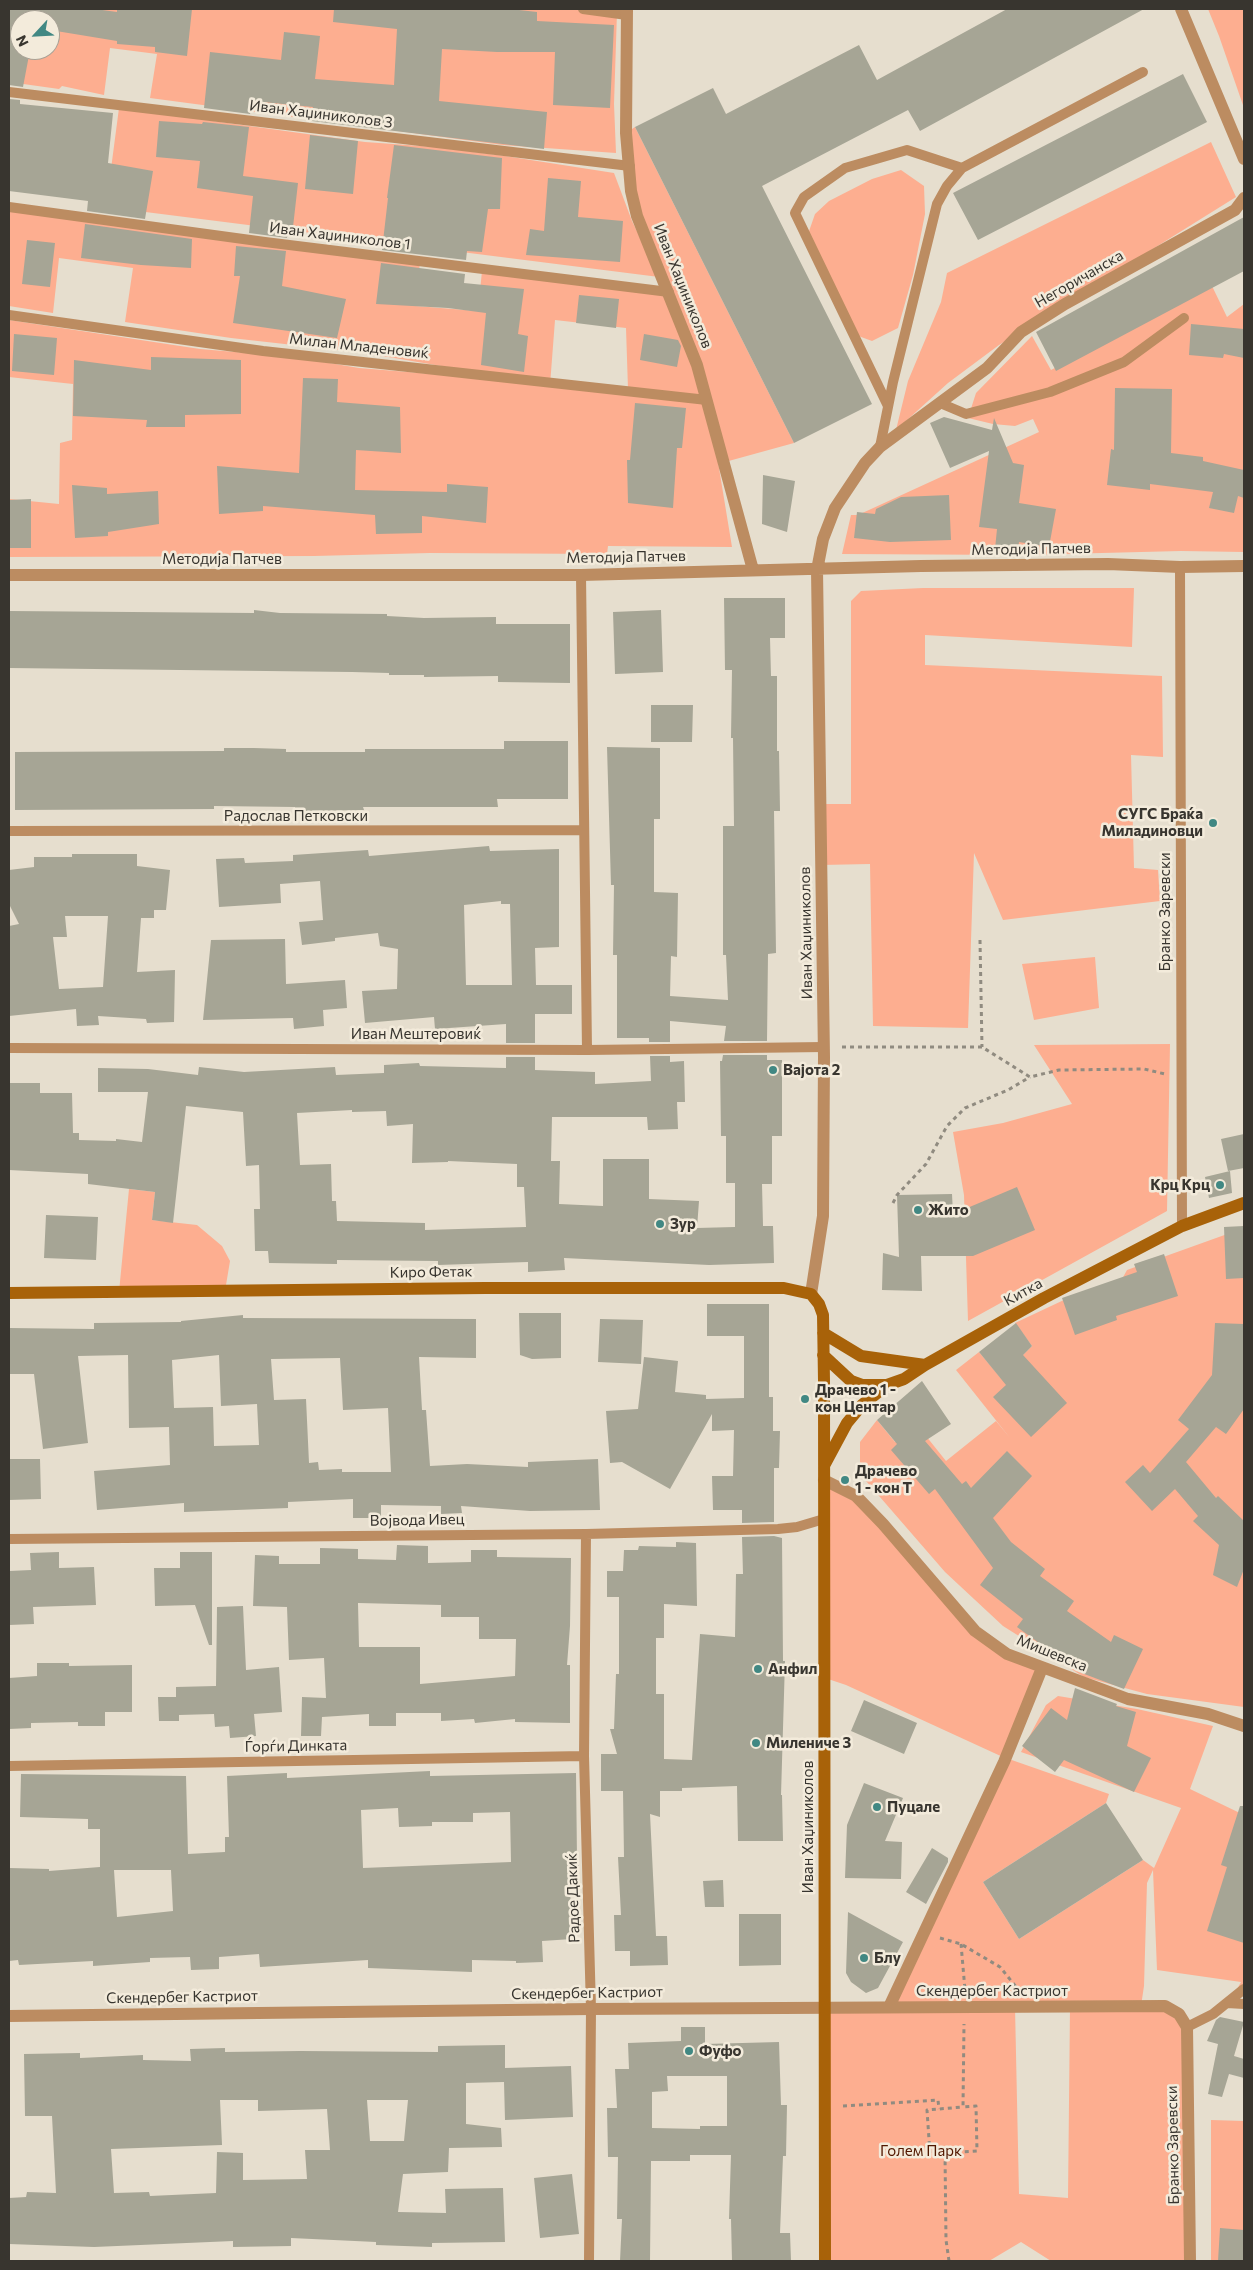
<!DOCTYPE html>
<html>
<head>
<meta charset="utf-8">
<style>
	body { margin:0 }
	#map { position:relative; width:1253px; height:2270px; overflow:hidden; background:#e6dece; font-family:Commissioner,sans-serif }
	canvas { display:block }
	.frame { position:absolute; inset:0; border:10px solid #38352f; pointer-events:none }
	.north { position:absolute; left:10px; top:10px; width:50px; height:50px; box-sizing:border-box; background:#f3ebdb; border:1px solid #a8a296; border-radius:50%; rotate:245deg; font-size:14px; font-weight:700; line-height:20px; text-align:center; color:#38352f }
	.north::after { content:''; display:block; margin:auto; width:18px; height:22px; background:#418883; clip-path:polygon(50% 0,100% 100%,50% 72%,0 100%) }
</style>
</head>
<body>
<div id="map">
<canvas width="1253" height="2270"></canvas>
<div class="frame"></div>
<div class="north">N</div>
</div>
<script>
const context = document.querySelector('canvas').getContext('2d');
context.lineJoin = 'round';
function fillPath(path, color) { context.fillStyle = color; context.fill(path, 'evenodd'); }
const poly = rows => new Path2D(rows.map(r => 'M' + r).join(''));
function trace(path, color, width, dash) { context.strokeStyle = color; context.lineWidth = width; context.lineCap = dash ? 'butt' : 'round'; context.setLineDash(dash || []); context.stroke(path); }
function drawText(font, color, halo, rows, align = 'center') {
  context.font = font + ' Commissioner,sans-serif'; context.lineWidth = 5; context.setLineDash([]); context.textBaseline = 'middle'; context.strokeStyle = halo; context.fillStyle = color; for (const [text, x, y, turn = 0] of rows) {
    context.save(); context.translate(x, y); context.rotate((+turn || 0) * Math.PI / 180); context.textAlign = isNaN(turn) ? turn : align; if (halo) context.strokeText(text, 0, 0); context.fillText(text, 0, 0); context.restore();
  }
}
const green = poly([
	[9,9,573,9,617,12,614,104,616,153,503,145,150,98,157,54,110,48,104,95,62,86,59,89,9,82],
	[20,20,50,20,50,50,20,50],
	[1208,9,1244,9,1244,108,1219,36],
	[119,108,365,142,435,147,505,156,614,173,632,221,659,277,106,207],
	[635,127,794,443,725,462,717,456,732,547,608,546,607,554,430,553,314,556,9,557,9,499,59,504,60,443,72,440,73,384,9,377,9,320,200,349,294,357,359,368,541,383,365,353,231,338,125,322,133,268,59,258,53,313,9,306,9,209,420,261,416,306,478,311,482,271,665,294,637,216,626,133],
	[555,320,626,328,628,389,550,385],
	[1211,142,1236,197,999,345,948,383,896,430,908,381,941,302,947,273],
	[901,170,924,186,925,214,913,275,898,328,872,341,853,334,807,237,815,214,829,201,872,179],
	[1212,286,1227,317,1244,304,1244,552,1181,551,1022,555,842,554,851,515,858,515,1039,432,1033,419,1015,426,993,424,968,418,976,393,1032,336,1051,370],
	[923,588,1134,588,1132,647,925,635,925,665,1162,676,1163,757,1131,755,1134,868,1158,870,1160,901,1003,920,974,853,968,1028,873,1026,870,864,821,865,820,804,851,804,851,601,861,591],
	[1095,957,1099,1008,1034,1020,1022,964],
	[1170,1044,1167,1211,968,1321,964,1195,953,1132,1003,1123,1072,1104,1034,1045],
	[129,1189,155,1192,152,1220,197,1225,222,1246,230,1261,225,1291,119,1292],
	[1244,1228,1244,1707,1147,1694,1084,1677,1003,1626,945,1572,860,1474,860,1442,877,1420,895,1442,918,1426,946,1461,996,1421,1010,1438,956,1370,979,1352,1000,1377,1032,1346,1015,1323,1066,1299,1121,1281,1127,1270],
	[824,1480,856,1496,975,1631,1042,1668,1006,1758,1109,1794,1106,1803,983,1882,1019,1939,1143,1860,1154,1868,1181,1808,1021,1752,1046,1705,1058,1696,1137,1709,1213,1726,1190,1789,1244,1815,1244,1992,1236,1991,1241,1982,1157,1970,1153,1870,1147,1883,1144,1986,1141,2006,1165,2006,1187,2027,1190,2261,1051,2261,1021,2242,989,2261,825,2261,825,2007,889,2007,1005,1758,846,1685,825,1678],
	[1015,2007,1070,2007,1068,2198,1019,2194],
	[1211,2120,1244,2121,1244,2261,1211,2261]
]);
const building = poly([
	[9,9,95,9,117,12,117,9,192,9,187,56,155,52,155,47,117,44,117,41,50,30,50,20,20,20,20,50,30,50,23,87,9,85],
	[334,9,510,9,537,12,537,21,614,25,610,108,553,105,555,52,497,52,442,49,439,101,547,112,544,149,312,121,313,107,253,101,250,114,204,108,210,52,281,60,284,32,320,36,315,79,394,85,397,29,333,22],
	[1007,9,1144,9,920,131,908,110,762,186,872,404,794,443,635,127,713,88,726,114,859,45,877,80],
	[1183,74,1207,122,978,240,953,193],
	[9,99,20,100,20,104,113,113,108,163,153,171,145,219,87,211,88,201,9,191],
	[159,121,202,124,203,122,249,127,243,176,298,183,293,227,288,227,287,238,249,233,253,196,197,188,200,161,156,157],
	[310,135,358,141,353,194,305,189],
	[394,145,502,158,500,209,488,209,482,252,467,251,466,260,382,250,388,198,387,198],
	[548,178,581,181,578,217,623,221,620,262,526,255,530,229,544,231],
	[1244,217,1244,271,1056,371,1036,332],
	[85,224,192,239,191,268,141,265,81,258],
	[27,240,55,243,50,287,22,284],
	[236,246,286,251,282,286,346,299,337,338,233,323,240,276,234,276],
	[381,263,465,274,464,283,524,289,518,334,528,336,524,372,481,365,486,313,448,308,376,304],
	[579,295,619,299,616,328,576,323],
	[1191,324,1244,329,1244,358,1224,354,1223,358,1189,355],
	[14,334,57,338,54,375,12,371],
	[644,334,678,340,681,346,677,367,640,360],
	[151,357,241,360,241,414,185,415,185,427,146,427,147,420,73,416,74,360,151,370],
	[303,378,338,379,337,402,400,407,401,453,356,450,355,490,447,492,447,484,488,487,486,523,422,516,422,533,376,534,375,515,263,506,263,511,219,514,217,466,299,473],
	[1115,388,1172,389,1171,453,1203,457,1203,461,1244,470,1244,498,1238,496,1234,513,1209,508,1213,492,1150,484,1150,490,1107,485,1111,449,1114,450],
	[635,403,686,408,682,448,677,448,673,508,628,503,627,460,630,460],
	[944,417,992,430,994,418,1013,463,1024,465,1019,503,1056,509,1049,547,1019,542,1018,551,995,549,997,529,979,527,989,451,950,468,930,423],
	[763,475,795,481,787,532,762,524],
	[72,485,107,488,107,494,158,491,159,524,108,532,108,536,75,538],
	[949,495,951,540,890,542,854,538,857,512,875,514,876,509,901,497],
	[31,499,31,548,9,548,9,500],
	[724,598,785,598,785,638,770,638,771,676,777,676,777,751,779,751,780,811,774,811,776,953,768,954,767,1041,724,1041,726,1026,670,1021,670,1042,649,1042,649,1038,617,1038,617,955,613,955,614,885,611,885,607,747,660,748,660,819,654,819,654,892,678,893,677,957,671,956,670,996,728,1000,726,955,723,955,723,826,734,826,733,738,731,738,732,670,725,670],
	[254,610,280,613,387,614,387,616,424,618,496,617,496,624,570,624,570,683,498,682,498,676,424,677,424,675,389,675,389,673,352,672,9,668,9,611,254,613],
	[661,610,663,672,615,674,613,612],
	[651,705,693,705,692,742,651,742],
	[504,741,568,741,568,799,497,799,498,807,363,807,364,810,295,811,295,807,214,806,214,809,15,810,15,752,224,751,224,748,254,748,286,749,286,752,365,752,365,749,504,749],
	[489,846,490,851,559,849,559,947,535,948,536,985,572,985,572,1014,535,1014,535,1043,506,1043,506,1024,435,1029,434,1017,365,1023,362,991,397,989,398,949,380,946,378,933,335,938,335,941,302,945,299,922,323,920,320,881,280,884,281,903,219,907,216,859,244,858,245,863,293,861,293,855,368,850,369,856],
	[501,901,501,904,510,904,512,985,466,985,464,905],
	[72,854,137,854,137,866,170,870,166,910,154,910,154,918,141,918,137,972,175,970,174,1022,147,1023,146,1019,98,1016,99,1025,77,1026,76,1009,9,1016,9,926,19,924,9,904,9,870,34,867,34,857,72,857],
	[65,916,108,916,103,987,59,989,53,937,67,937],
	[285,939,286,984,345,980,347,1008,323,1010,324,1026,294,1029,293,1018,203,1020,211,940],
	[723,1055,767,1055,767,1060,782,1060,782,1136,772,1136,772,1184,762,1184,763,1226,773,1226,774,1263,709,1265,564,1258,565,1270,528,1272,528,1262,438,1265,438,1261,337,1260,337,1264,269,1263,268,1251,255,1251,254,1209,260,1209,259,1165,246,1166,243,1112,186,1106,173,1223,152,1220,155,1192,88,1184,88,1174,9,1170,9,1083,40,1083,40,1093,72,1093,73,1133,79,1133,79,1140,116,1141,116,1139,142,1142,148,1092,98,1092,98,1068,148,1069,198,1075,199,1067,244,1072,335,1067,336,1075,384,1073,384,1065,419,1063,420,1066,506,1068,506,1057,535,1057,535,1070,595,1072,595,1084,651,1081,650,1056,670,1056,670,1062,684,1061,685,1102,677,1102,678,1129,648,1130,647,1117,552,1117,551,1161,560,1161,559,1204,603,1206,603,1159,649,1159,649,1199,699,1201,697,1228,735,1227,735,1183,726,1183,726,1136,721,1136,720,1061,722,1061],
	[352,1110,352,1112,386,1111,387,1126,413,1124,412,1163,448,1162,448,1161,517,1164,517,1187,524,1187,526,1227,425,1230,425,1223,337,1221,336,1201,332,1201,331,1164,300,1165,297,1113],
	[1244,1134,1244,1168,1228,1171,1221,1139],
	[1230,1171,1232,1193,1209,1198,1205,1177],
	[1017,1187,1035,1230,973,1256,921,1256,922,1291,882,1290,883,1253,899,1257,897,1195,952,1194,953,1214],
	[46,1215,98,1217,96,1260,44,1258],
	[1244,1226,1244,1278,1226,1279,1224,1227],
	[1164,1254,1178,1296,1116,1316,1117,1320,1075,1335,1062,1298,1137,1272,1134,1264],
	[707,1304,769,1304,769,1397,773,1397,773,1431,780,1431,779,1468,774,1468,774,1522,742,1523,742,1510,713,1510,712,1476,733,1476,734,1430,712,1431,712,1414,670,1489,622,1462,610,1463,606,1411,638,1409,644,1357,678,1361,675,1392,706,1395,706,1399,744,1398,744,1336,707,1336],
	[519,1313,561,1313,561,1358,532,1359,520,1355],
	[243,1315,243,1318,476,1319,476,1358,419,1357,422,1410,426,1410,430,1466,467,1464,528,1467,528,1462,598,1459,600,1510,530,1511,461,1506,462,1513,441,1514,441,1506,381,1505,381,1518,353,1518,353,1499,288,1502,288,1508,184,1512,184,1503,97,1510,94,1471,170,1465,169,1427,129,1428,128,1355,78,1356,88,1443,43,1449,34,1374,9,1374,9,1328,94,1329,94,1323,181,1322,181,1321],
	[219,1355,221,1406,257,1404,259,1445,214,1446,213,1407,174,1408,172,1360],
	[340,1358,343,1410,388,1408,391,1472,342,1472,342,1469,319,1470,318,1462,309,1463,306,1399,274,1400,271,1359],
	[600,1319,643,1320,641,1364,598,1362],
	[1016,1323,1032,1346,1023,1355,1067,1403,1031,1437,993,1397,1006,1385,979,1352],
	[1215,1323,1244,1324,1244,1409,1226,1434,1216,1427,1186,1462,1216,1498,1218,1496,1244,1521,1244,1569,1237,1587,1213,1575,1219,1545,1193,1521,1198,1516,1175,1489,1152,1511,1125,1482,1143,1465,1150,1473,1189,1429,1178,1420,1212,1375],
	[922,1381,951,1424,925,1441,962,1484,966,1481,971,1488,1007,1451,1032,1476,993,1518,1011,1542,1045,1569,1040,1576,1074,1601,1067,1611,1111,1642,1114,1635,1143,1649,1124,1689,1079,1672,1017,1627,1023,1619,980,1585,993,1568,935,1489,929,1494,891,1450,897,1444,877,1420],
	[9,1459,40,1459,41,1499,9,1500],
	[774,1536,782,1538,783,1661,785,1661,781,1795,782,1795,783,1841,738,1841,737,1786,682,1788,682,1791,660,1791,660,1817,650,1814,656,1936,667,1936,668,1965,630,1966,630,1951,615,1951,614,1915,621,1915,618,1857,624,1857,623,1791,601,1791,601,1754,617,1754,610,1729,614,1729,616,1674,619,1674,619,1597,607,1597,607,1571,623,1571,624,1550,638,1550,639,1546,676,1547,676,1542,696,1543,697,1606,664,1604,664,1638,656,1638,656,1694,664,1694,664,1759,692,1760,700,1634,735,1637,736,1574,743,1574,742,1537],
	[397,1545,428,1546,428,1563,471,1562,471,1550,497,1550,497,1557,571,1558,570,1626,567,1665,570,1665,570,1723,515,1722,515,1719,475,1723,474,1719,441,1721,441,1713,396,1713,396,1726,369,1726,369,1714,322,1717,321,1736,301,1736,302,1697,326,1698,324,1658,289,1660,287,1607,253,1606,255,1555,279,1556,279,1564,320,1564,320,1548,358,1549,358,1559,396,1560],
	[358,1603,441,1605,441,1617,479,1617,479,1639,516,1639,515,1676,420,1684,420,1647,359,1647],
	[59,1552,59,1568,94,1567,96,1605,33,1607,34,1624,9,1625,9,1571,31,1570,30,1553],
	[180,1552,212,1552,212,1645,209,1645,195,1605,155,1606,154,1568,180,1568],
	[243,1606,246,1670,279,1667,282,1712,254,1714,256,1736,230,1738,229,1726,215,1727,214,1714,179,1715,179,1721,159,1721,158,1697,176,1697,176,1687,216,1686,217,1607],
	[37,1663,69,1663,69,1666,132,1665,132,1712,105,1712,105,1726,78,1726,78,1722,31,1723,31,1728,9,1729,9,1678,37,1676],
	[1075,1688,1117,1704,1116,1706,1136,1712,1127,1746,1151,1758,1134,1792,1064,1760,1055,1772,1022,1746,1051,1708,1067,1720],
	[864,1700,917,1723,904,1754,851,1731],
	[430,1771,430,1776,576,1773,577,1859,579,1860,579,1887,570,1887,572,1939,542,1941,543,1962,516,1963,516,1961,472,1960,472,1972,368,1968,368,1960,260,1967,259,1954,219,1957,219,1969,191,1970,190,1957,150,1958,150,1962,93,1966,93,1961,19,1965,18,1960,9,1961,9,1868,49,1869,49,1871,100,1867,100,1829,88,1829,88,1819,20,1817,21,1774,186,1776,188,1854,225,1852,225,1837,229,1837,227,1776,287,1773,287,1778],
	[398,1808,399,1827,432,1826,432,1822,473,1822,473,1813,510,1812,511,1862,363,1868,361,1810],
	[114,1870,171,1870,173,1911,117,1917],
	[864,1783,903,1798,885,1841,902,1842,901,1879,845,1878,847,1825],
	[1106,1803,1143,1860,1019,1939,983,1882],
	[1240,1806,1244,1806,1244,1943,1207,1931,1227,1867,1221,1865],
	[932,1848,948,1858,948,1862,926,1904,906,1892],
	[723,1880,724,1907,705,1907,703,1881],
	[848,1912,903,1942,878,1988,866,1993,851,1982,846,1973],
	[739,1914,781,1914,781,1965,739,1966],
	[1220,2017,1244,2022,1234,2056,1244,2059,1244,2078,1229,2074,1222,2097,1208,2094,1218,2044,1207,2041,1216,2020],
	[681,2027,705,2027,705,2044,779,2042,781,2105,787,2105,786,2156,783,2156,780,2233,790,2233,791,2261,732,2261,731,2219,729,2219,731,2155,690,2155,690,2161,651,2161,650,2261,620,2261,622,2219,617,2219,618,2157,608,2157,607,2108,617,2108,615,2069,629,2069,628,2043,681,2041],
	[667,2076,727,2076,727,2126,700,2126,700,2129,652,2128,652,2092,668,2091],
	[505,2045,505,2068,571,2066,573,2117,505,2120,504,2082,466,2083,466,2124,501,2128,502,2147,449,2148,448,2172,403,2174,398,2212,446,2213,445,2189,503,2188,505,2242,432,2243,432,2247,376,2245,376,2242,291,2238,291,2246,233,2247,233,2241,94,2247,9,2244,9,2198,26,2197,27,2192,56,2193,52,2116,25,2116,24,2054,80,2053,80,2058,143,2055,143,2060,191,2061,190,2049,225,2048,225,2052,300,2051,438,2052,438,2046],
	[220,2100,258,2100,258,2111,327,2109,330,2150,305,2150,307,2179,243,2180,243,2153,217,2152,216,2193,150,2196,149,2192,114,2193,111,2149,222,2145],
	[367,2100,408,2100,404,2141,370,2141],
	[572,2174,579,2234,540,2238,534,2178],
	[1220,2228,1244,2230,1244,2261,1218,2261]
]);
const path = poly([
	[980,940,982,1047],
	[842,1047,982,1047,1030,1077,1059,1070,1144,1069,1165,1074],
	[893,1203,897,1195,926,1164,947,1126,965,1108,1008,1090,1030,1077],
	[940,1938,961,1944,1000,1967,1017,1988],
	[961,1944,965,1990],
	[843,2106,938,2100,939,2109],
	[945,2153,930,2154,927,2110,963,2107],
	[949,2261,946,2240,945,2153,977,2151,976,2106,963,2107,964,2024]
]);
const lane = poly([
	[583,9,627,15],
	[9,92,630,166],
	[9,207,265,242,669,292],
	[9,315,263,351,707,400],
	[940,403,966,414,1050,392,1124,362,1184,318],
	[888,406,795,213,804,197,845,168,907,150,962,168],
	[880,447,893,382,937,204,947,186,962,168,1143,72],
	[1180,567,1182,1226],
	[581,575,587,1050],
	[9,831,583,830],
	[9,1048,587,1050,824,1047],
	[586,1534,584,1756,591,2009,589,2261],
	[9,1539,586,1534,778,1529,797,1527,824,1519],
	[9,1766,584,1756],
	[1227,2003,1244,2004],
	[1187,2027,1213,2014,1244,1989]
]);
const street = poly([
	[627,9,626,133,631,191,637,216,697,365,753,570],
	[1181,9,1244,159],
	[9,575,581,575,921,566,1108,564,1180,567,1244,566],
	[811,1294,823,1216,824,1057,817,570,823,539,835,508,865,463,880,447,987,368,1021,332,1065,304,1235,210,1244,198],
	[824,1480,856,1496,883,1524,975,1631,1007,1654,1128,1699,1208,1714,1244,1726],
	[889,2007,1004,1762,1042,1668],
	[9,2016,591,2009,1165,2006,1179,2014,1187,2027,1190,2261]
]);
const secondary = poly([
	[9,1293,485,1288,784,1288,811,1294,819,1304,823,1315,824,1381,825,2261],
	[823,1333,861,1356,925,1365],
	[823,1355,851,1381,862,1385,887,1385,904,1379,925,1365,1044,1298,1182,1226,1244,1203],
	[825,1464,847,1423,862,1405,887,1385]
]);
const markers = [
	[1213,823,5,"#418883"],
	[773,1070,5,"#418883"],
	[1220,1185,5,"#418883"],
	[918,1210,5,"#418883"],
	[660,1224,5,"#418883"],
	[805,1399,5,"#418883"],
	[845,1480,5,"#418883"],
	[758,1669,5,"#418883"],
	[756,1743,5,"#418883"],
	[877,1807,5,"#418883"],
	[864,1958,5,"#418883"],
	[689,2051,5,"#418883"]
];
const streetNames = [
	["Иван Хаџиниколов 3",321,114,7],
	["Иван Хаџиниколов 1",340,236,7],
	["Негоричанска",1079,279,-30],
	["Иван Хаџиниколов",683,286,68],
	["Милан Младеновиќ",359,346,6],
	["Методија Патчев",1031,549,-1],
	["Методија Патчев",626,557,-1],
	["Методија Патчев",222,559],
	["Радослав Петковски",296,816],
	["Бранко Заревски",1165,912,-90],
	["Иван Хаџиниколов",806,933,-91],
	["Иван Мештеровиќ",416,1034],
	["Киро Фетак",431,1272,-1],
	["Китка",1023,1292,-29],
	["Војвода Ивец",417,1520,-1],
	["Мишевска",1052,1653,22],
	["Ѓорѓи Динката",296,1746,-1],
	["Иван Хаџиниколов",808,1827,-90],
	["Радое Дакиќ",573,1898,-92],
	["Скендербег Кастриот",992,1991],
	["Скендербег Кастриот",587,1993,-1],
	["Скендербег Кастриот",182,1997,-1],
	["Бранко Заревски",1173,2145,-91]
];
const poiNames = [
	["СУГС Браќа",1203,814,"right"],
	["Миладиновци",1203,831,"right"],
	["Вајота 2",783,1070],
	["Крц Крц",1210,1185,"right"],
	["Жито",928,1210],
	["Зур",670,1224],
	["Драчево 1 -",815,1390],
	["кон Центар",815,1407],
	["Драчево",855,1471],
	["1 - кон T",855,1488],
	["Анфил",768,1669],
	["Милениче 3",766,1743],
	["Пуцале",887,1807],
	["Блу",874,1958],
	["Фуфо",699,2051]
];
const parkNames = [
	["Голем Парк",921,2151]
];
fillPath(green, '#fdae90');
fillPath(building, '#a6a595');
trace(path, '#908b80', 3, [4, 4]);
trace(lane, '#bc8c61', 10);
trace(street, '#bc8c61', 12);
trace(secondary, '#a86209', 12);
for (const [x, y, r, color] of markers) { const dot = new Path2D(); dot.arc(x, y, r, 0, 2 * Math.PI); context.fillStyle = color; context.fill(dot); trace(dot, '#f3ebdb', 2); }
drawText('15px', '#38352f', '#f3ebdb', streetNames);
drawText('bold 15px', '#38352f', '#f3ebdb', poiNames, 'left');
drawText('15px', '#521800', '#f3ebdb', parkNames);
</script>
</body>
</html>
